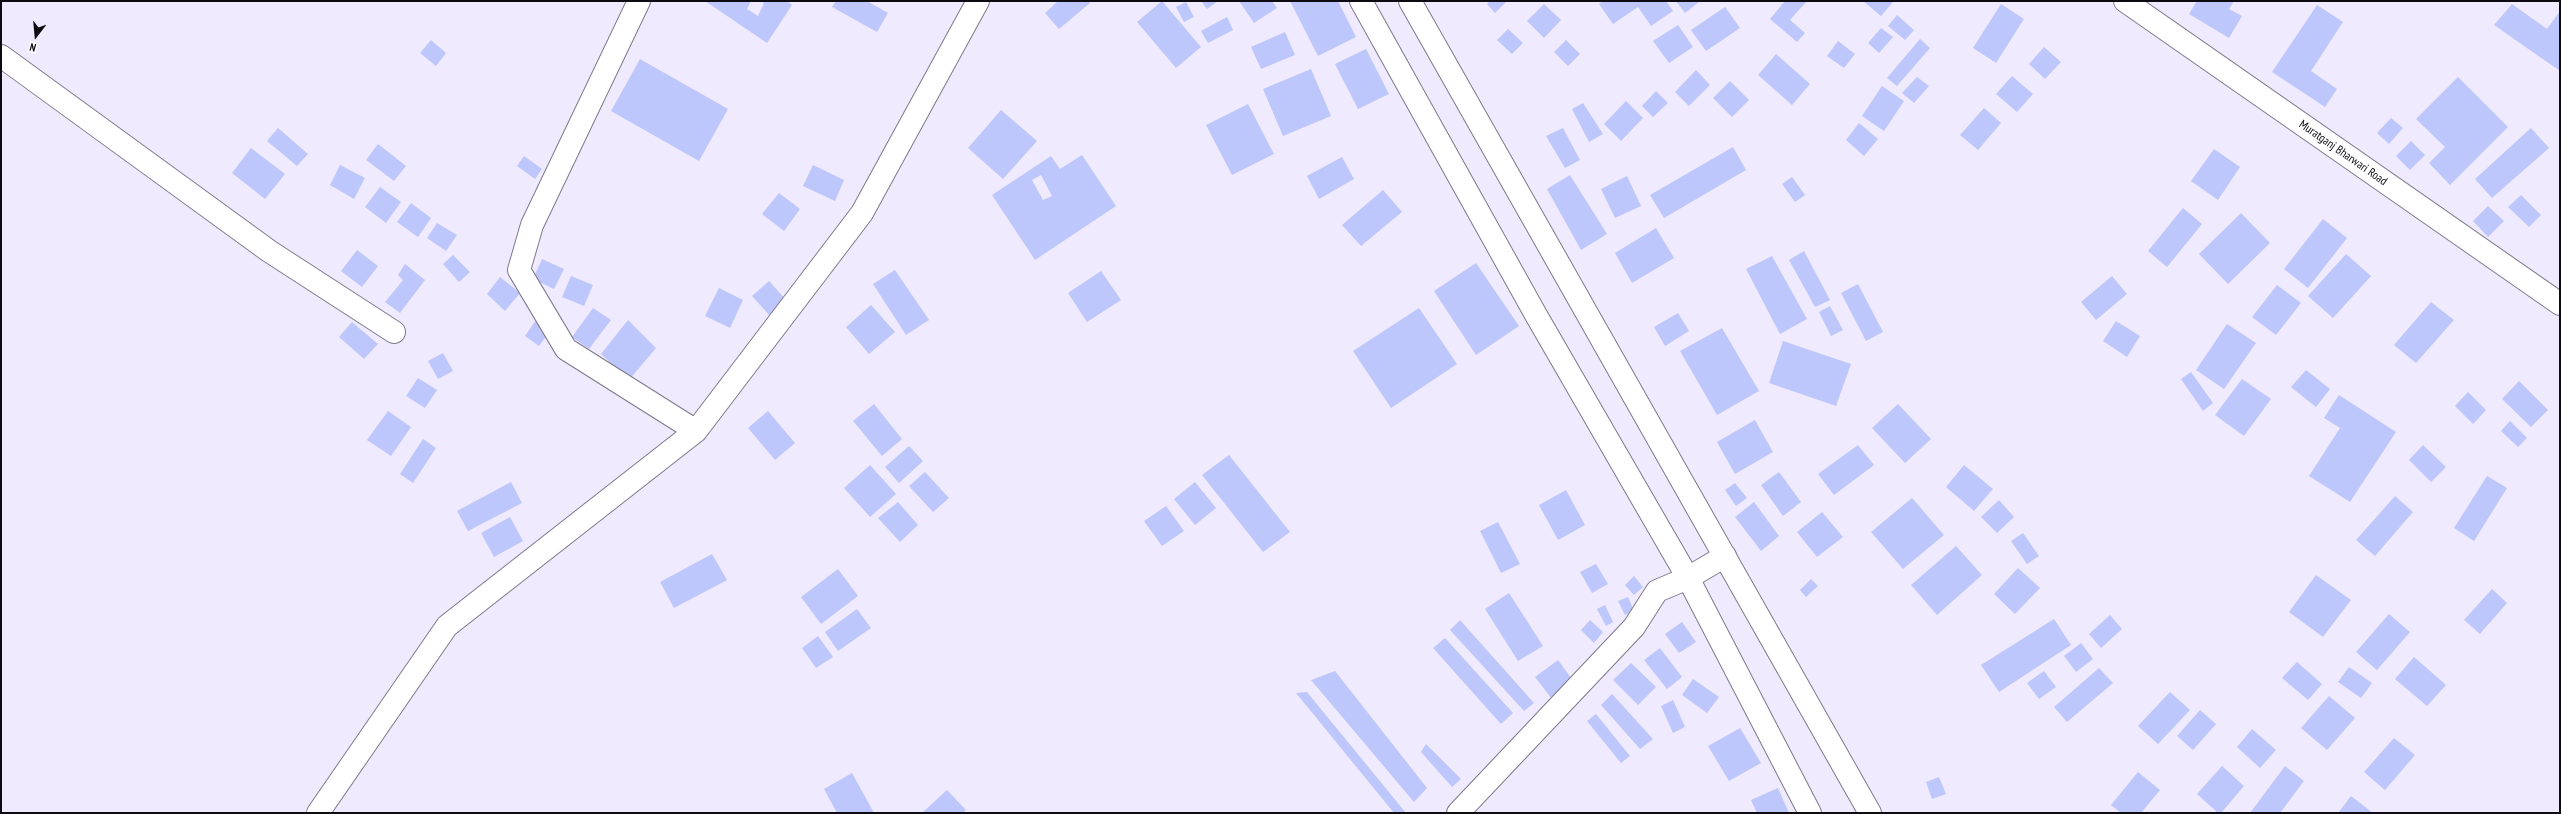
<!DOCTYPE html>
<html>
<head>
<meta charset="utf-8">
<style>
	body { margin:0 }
	#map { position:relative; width:2561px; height:814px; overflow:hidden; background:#efeafd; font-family:"PT Sans Narrow",sans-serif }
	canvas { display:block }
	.frame { position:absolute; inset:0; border:2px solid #0d0b11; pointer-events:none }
	.north { position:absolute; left:16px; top:16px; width:40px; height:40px; -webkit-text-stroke:3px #fff; paint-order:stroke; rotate:196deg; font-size:11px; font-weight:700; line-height:16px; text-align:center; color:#0d0b11 }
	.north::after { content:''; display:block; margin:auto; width:14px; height:18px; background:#0d0b11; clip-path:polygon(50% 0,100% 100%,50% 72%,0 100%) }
</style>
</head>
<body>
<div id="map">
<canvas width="2561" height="814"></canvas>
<div class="frame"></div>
<div class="north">N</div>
</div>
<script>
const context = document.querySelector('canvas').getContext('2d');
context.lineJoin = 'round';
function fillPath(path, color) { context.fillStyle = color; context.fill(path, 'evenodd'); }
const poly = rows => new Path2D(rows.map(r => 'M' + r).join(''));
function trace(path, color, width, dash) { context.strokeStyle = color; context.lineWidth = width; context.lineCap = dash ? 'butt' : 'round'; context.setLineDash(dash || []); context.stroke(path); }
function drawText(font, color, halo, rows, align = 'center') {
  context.font = font + ' "PT Sans Narrow",sans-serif'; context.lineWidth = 4; context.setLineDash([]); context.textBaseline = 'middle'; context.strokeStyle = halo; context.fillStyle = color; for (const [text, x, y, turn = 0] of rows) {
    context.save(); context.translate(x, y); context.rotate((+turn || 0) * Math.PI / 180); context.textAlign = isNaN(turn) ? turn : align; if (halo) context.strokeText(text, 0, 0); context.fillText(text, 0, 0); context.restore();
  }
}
const building = poly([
	[705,1,751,1,747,9,758,16,764,3,760,1,787,1,792,5,767,43],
	[836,1,867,1,888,13,877,32,832,7],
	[1058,1,1088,1,1090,3,1059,29,1045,13],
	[1162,1,1201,47,1176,68,1137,22],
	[1201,1,1218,1,1207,9],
	[1239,1,1272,1,1277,8,1254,23],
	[1290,1,1338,1,1356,37,1318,56],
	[1490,1,1507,1,1495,13,1487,4],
	[1603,1,1666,1,1673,11,1651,26,1638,7,1613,24,1599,4],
	[1676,1,1698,1,1699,2,1685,13],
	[1785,1,1807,1,1790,20,1805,33,1797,42,1770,19],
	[1863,1,1894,1,1881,16],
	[2197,1,2234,1,2229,9,2242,16,2229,38,2189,14],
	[1186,2,1194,17,1184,22,1176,7],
	[1544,4,1561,20,1544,38,1527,21],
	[2001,4,2024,19,1996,63,1973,48],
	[2512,4,2547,29,2560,11,2560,71,2494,25],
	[2317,5,2343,22,2311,71,2337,89,2325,107,2272,72],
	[1725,7,1740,28,1706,51,1691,30],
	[1897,15,1914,30,1905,40,1888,26],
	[1227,17,1233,30,1208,43,1201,31],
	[1678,25,1693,47,1669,63,1653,41],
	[1881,28,1893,37,1879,53,1868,43],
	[1508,29,1523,43,1512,54,1497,40],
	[1285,32,1295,55,1261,69,1251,47],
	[1920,39,1930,48,1897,86,1887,78],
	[431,40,446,53,436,66,420,53],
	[1566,40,1580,54,1568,66,1554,52],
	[1838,41,1855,54,1844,68,1827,56],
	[2044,47,2061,62,2045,79,2029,64],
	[1366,49,1389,94,1358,109,1335,64],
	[1776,54,1810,84,1792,105,1758,75],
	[640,59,728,109,699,161,611,111],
	[1311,69,1331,116,1283,136,1263,89],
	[1696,70,1710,85,1689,106,1675,92],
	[2012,76,2033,94,2017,112,1996,94],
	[1917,77,1929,86,1914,103,1902,93],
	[2458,77,2508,127,2450,185,2429,163,2445,147,2416,119],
	[1730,81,1749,100,1732,117,1713,98],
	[1882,86,1904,101,1884,131,1862,116],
	[1656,91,1668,103,1653,117,1642,106],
	[1626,101,1643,118,1621,141,1604,124],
	[1583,103,1603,134,1589,142,1572,109],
	[1248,104,1274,154,1232,175,1206,125],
	[1984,108,2001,123,1978,150,1960,135],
	[1001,110,1037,141,1003,179,968,148],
	[2391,118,2403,128,2389,144,2377,133],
	[1859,123,1878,139,1864,156,1846,140],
	[278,128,308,154,297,166,267,141],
	[1563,128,1580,160,1565,168,1546,136],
	[2531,128,2549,148,2492,198,2475,179],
	[2411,141,2425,155,2410,170,2396,156],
	[378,144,406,166,394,181,366,160],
	[1733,147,1746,170,1664,218,1650,195],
	[251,148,285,174,265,199,232,173],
	[2214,149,2240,167,2218,200,2191,181],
	[1082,155,1116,206,1035,260,992,195,1051,156,1060,169],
	[1041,175,1052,196,1043,200,1032,180],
	[524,156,542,169,535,179,517,166],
	[1342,157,1354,179,1319,199,1307,176],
	[340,165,365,178,354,199,330,185],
	[813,165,844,180,835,201,803,186],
	[1570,175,1607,234,1581,250,1547,189],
	[1627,176,1641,206,1615,218,1601,189],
	[1792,177,1805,195,1795,202,1782,184],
	[380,187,401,202,386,223,365,207],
	[1383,190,1402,212,1361,246,1342,225],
	[779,193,800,209,784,231,762,214],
	[2521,195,2541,215,2529,227,2508,207],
	[411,203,431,218,418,237,397,222],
	[2488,206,2504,221,2488,237,2473,221],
	[2183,208,2202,224,2167,267,2148,251],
	[2241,213,2270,243,2228,284,2199,254],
	[2323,219,2347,238,2308,288,2284,269],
	[437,223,457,235,446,251,427,238],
	[1656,228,1674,258,1632,283,1615,253],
	[357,250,378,266,362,287,341,271],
	[1804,251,1830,300,1815,307,1789,260],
	[2346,254,2371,276,2333,318,2308,296],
	[453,255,470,272,459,282,443,264],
	[1772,256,1807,319,1780,334,1746,269],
	[542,259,564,269,554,289,533,279],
	[1476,263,1519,326,1476,355,1434,291],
	[405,264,425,280,400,313,385,302,403,280,398,275],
	[895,270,929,320,906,335,873,284],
	[1101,271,1121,300,1087,322,1068,293],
	[571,276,593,285,584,306,562,297],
	[2112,276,2127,294,2096,320,2081,302],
	[500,277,520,293,505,311,487,294],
	[769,281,787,301,770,316,752,296],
	[1858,284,1883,332,1866,341,1841,293],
	[2277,285,2301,303,2276,335,2252,317],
	[719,288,743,300,730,328,705,316],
	[2431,302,2454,320,2416,363,2394,345],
	[871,305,895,332,869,354,846,327],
	[1830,306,1843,330,1831,336,1819,312],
	[593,308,611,320,589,349,572,337],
	[1419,308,1457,364,1391,408,1353,351],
	[1678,313,1689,331,1665,346,1654,327],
	[538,317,553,327,539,346,525,336],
	[628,320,656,348,629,380,601,354],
	[2116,321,2140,336,2127,357,2103,341],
	[352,322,378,344,364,359,339,337],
	[2227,324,2256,343,2224,389,2196,370],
	[1722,328,1759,391,1717,415,1680,351],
	[1783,341,1851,364,1836,406,1769,383],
	[443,353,453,371,438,379,428,361],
	[2306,370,2330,389,2316,407,2291,387],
	[2191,372,2213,403,2203,411,2181,379],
	[418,378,437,390,425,408,406,396],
	[2242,379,2271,399,2244,436,2215,415],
	[2519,381,2548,410,2531,427,2502,399],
	[2468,392,2486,410,2473,424,2455,406],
	[2339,395,2396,432,2350,502,2309,476,2340,428,2324,418],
	[874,404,902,439,882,456,853,421],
	[1898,404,1931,439,1905,463,1872,428],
	[388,411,411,427,391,456,367,440],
	[768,411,795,443,775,460,748,428],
	[1755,420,1773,452,1735,474,1717,442],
	[2510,421,2527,438,2518,447,2501,431],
	[423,439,436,448,413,483,400,474],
	[1858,445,1874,465,1834,495,1818,474],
	[2423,445,2446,467,2431,482,2409,460],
	[909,446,923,461,899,483,885,467],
	[1229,455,1290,532,1263,552,1202,475],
	[870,465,896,494,870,517,844,488],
	[1964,465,1993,489,1974,511,1946,487],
	[925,472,949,498,933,512,909,486],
	[1779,472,1801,502,1783,516,1761,485],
	[2487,476,2507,488,2474,541,2454,528],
	[511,482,522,503,468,531,457,511],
	[1195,482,1216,508,1195,525,1174,499],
	[1735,483,1747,498,1736,506,1725,490],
	[1566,490,1585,525,1558,540,1539,505],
	[2395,496,2413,512,2375,556,2356,540],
	[1912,498,1944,535,1903,569,1871,532],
	[1999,500,2014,517,1997,533,1981,517],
	[898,502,918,525,900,542,878,518],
	[1754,502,1779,536,1761,551,1735,517],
	[1166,506,1184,531,1162,546,1144,521],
	[1822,512,1843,537,1817,557,1797,532],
	[510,517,523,541,494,557,481,533],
	[1498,522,1520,564,1501,573,1480,531],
	[2023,533,2039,556,2027,564,2011,541],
	[1956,546,1982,575,1937,615,1911,585],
	[712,554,727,580,674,608,660,582],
	[1596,564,1608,584,1592,593,1580,572],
	[2018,568,2040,588,2015,614,1994,594],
	[838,569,858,596,821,624,801,597],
	[2316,575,2351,600,2323,637,2289,612],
	[1634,576,1643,587,1634,595,1625,585],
	[1811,579,1818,586,1806,597,1800,590],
	[2492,589,2507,603,2480,634,2464,620],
	[1509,593,1543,646,1518,661,1485,609],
	[1628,597,1634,611,1625,615,1618,601],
	[1605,605,1613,622,1606,626,1597,609],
	[857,609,871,628,838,651,825,632],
	[2389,614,2410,632,2377,670,2356,652],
	[2110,615,2122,629,2101,648,2089,634],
	[2054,619,2071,645,1999,692,1981,665],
	[1460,620,1534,703,1524,711,1450,630],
	[1590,620,1603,632,1594,643,1581,630],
	[1682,622,1696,642,1679,653,1665,634],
	[818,636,833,657,816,668,802,648],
	[1445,638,1513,713,1501,724,1433,648],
	[2081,643,2093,659,2076,672,2064,656],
	[1660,648,1682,677,1667,689,1644,660],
	[2414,657,2446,685,2427,706,2395,679],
	[1558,660,1574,682,1552,699,1535,677],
	[2297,662,2322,684,2308,700,2282,678],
	[1631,663,1656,687,1638,705,1613,680],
	[2349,667,2372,683,2361,698,2338,682],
	[2099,668,2113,683,2067,722,2054,707],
	[1335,671,1427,788,1414,802,1311,680],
	[2044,671,2056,687,2039,699,2027,683],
	[1693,679,1719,697,1707,713,1682,695],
	[1307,692,1406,813,1394,813,1296,693],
	[2170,692,2190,710,2158,744,2138,726],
	[1612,694,1653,739,1640,749,1601,705],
	[2329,696,2355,718,2327,750,2301,728],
	[1673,700,1685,727,1673,733,1661,706],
	[2200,710,2216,724,2193,750,2177,736],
	[1596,714,1630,756,1621,763,1587,721],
	[1740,728,1761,763,1729,781,1708,746],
	[2252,729,2276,750,2260,768,2237,747],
	[2394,738,2415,755,2385,790,2364,772],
	[1426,744,1461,779,1452,787,1421,752],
	[2222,766,2244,786,2221,813,2218,813,2197,794],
	[2285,766,2304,781,2280,813,2250,813],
	[2138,772,2160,790,2141,813,2121,813,2111,805],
	[852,773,874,813,837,813,824,789],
	[1939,777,1946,794,1932,799,1926,782],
	[1778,788,1789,813,1757,813,1751,800],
	[947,790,966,810,963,813,922,813],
	[2351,796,2373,813,2338,813]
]);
const minor = poly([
	[639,1,532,225,519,270,566,349,696,431],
	[1,56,269,251,394,332],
	[318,813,447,626,696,431,862,213,978,1],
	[1458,813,1634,627,1657,591,1688,578,1725,556]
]);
const primary = poly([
	[2125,1,2560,304]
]);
const trunk = poly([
	[1361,1,1536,315,1688,578,1810,813],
	[1410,1,1870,813]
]);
const streetNames = [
	["Muratganj Bharwari Road",2343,153,35]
];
fillPath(building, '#bdc7fb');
trace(minor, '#7e798a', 24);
trace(primary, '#7e798a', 24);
trace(trunk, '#7e798a', 24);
trace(minor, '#fff', 22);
trace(primary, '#fff', 22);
trace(trunk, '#fff', 22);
drawText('12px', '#0d0b11', '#fff', streetNames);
</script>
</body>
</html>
